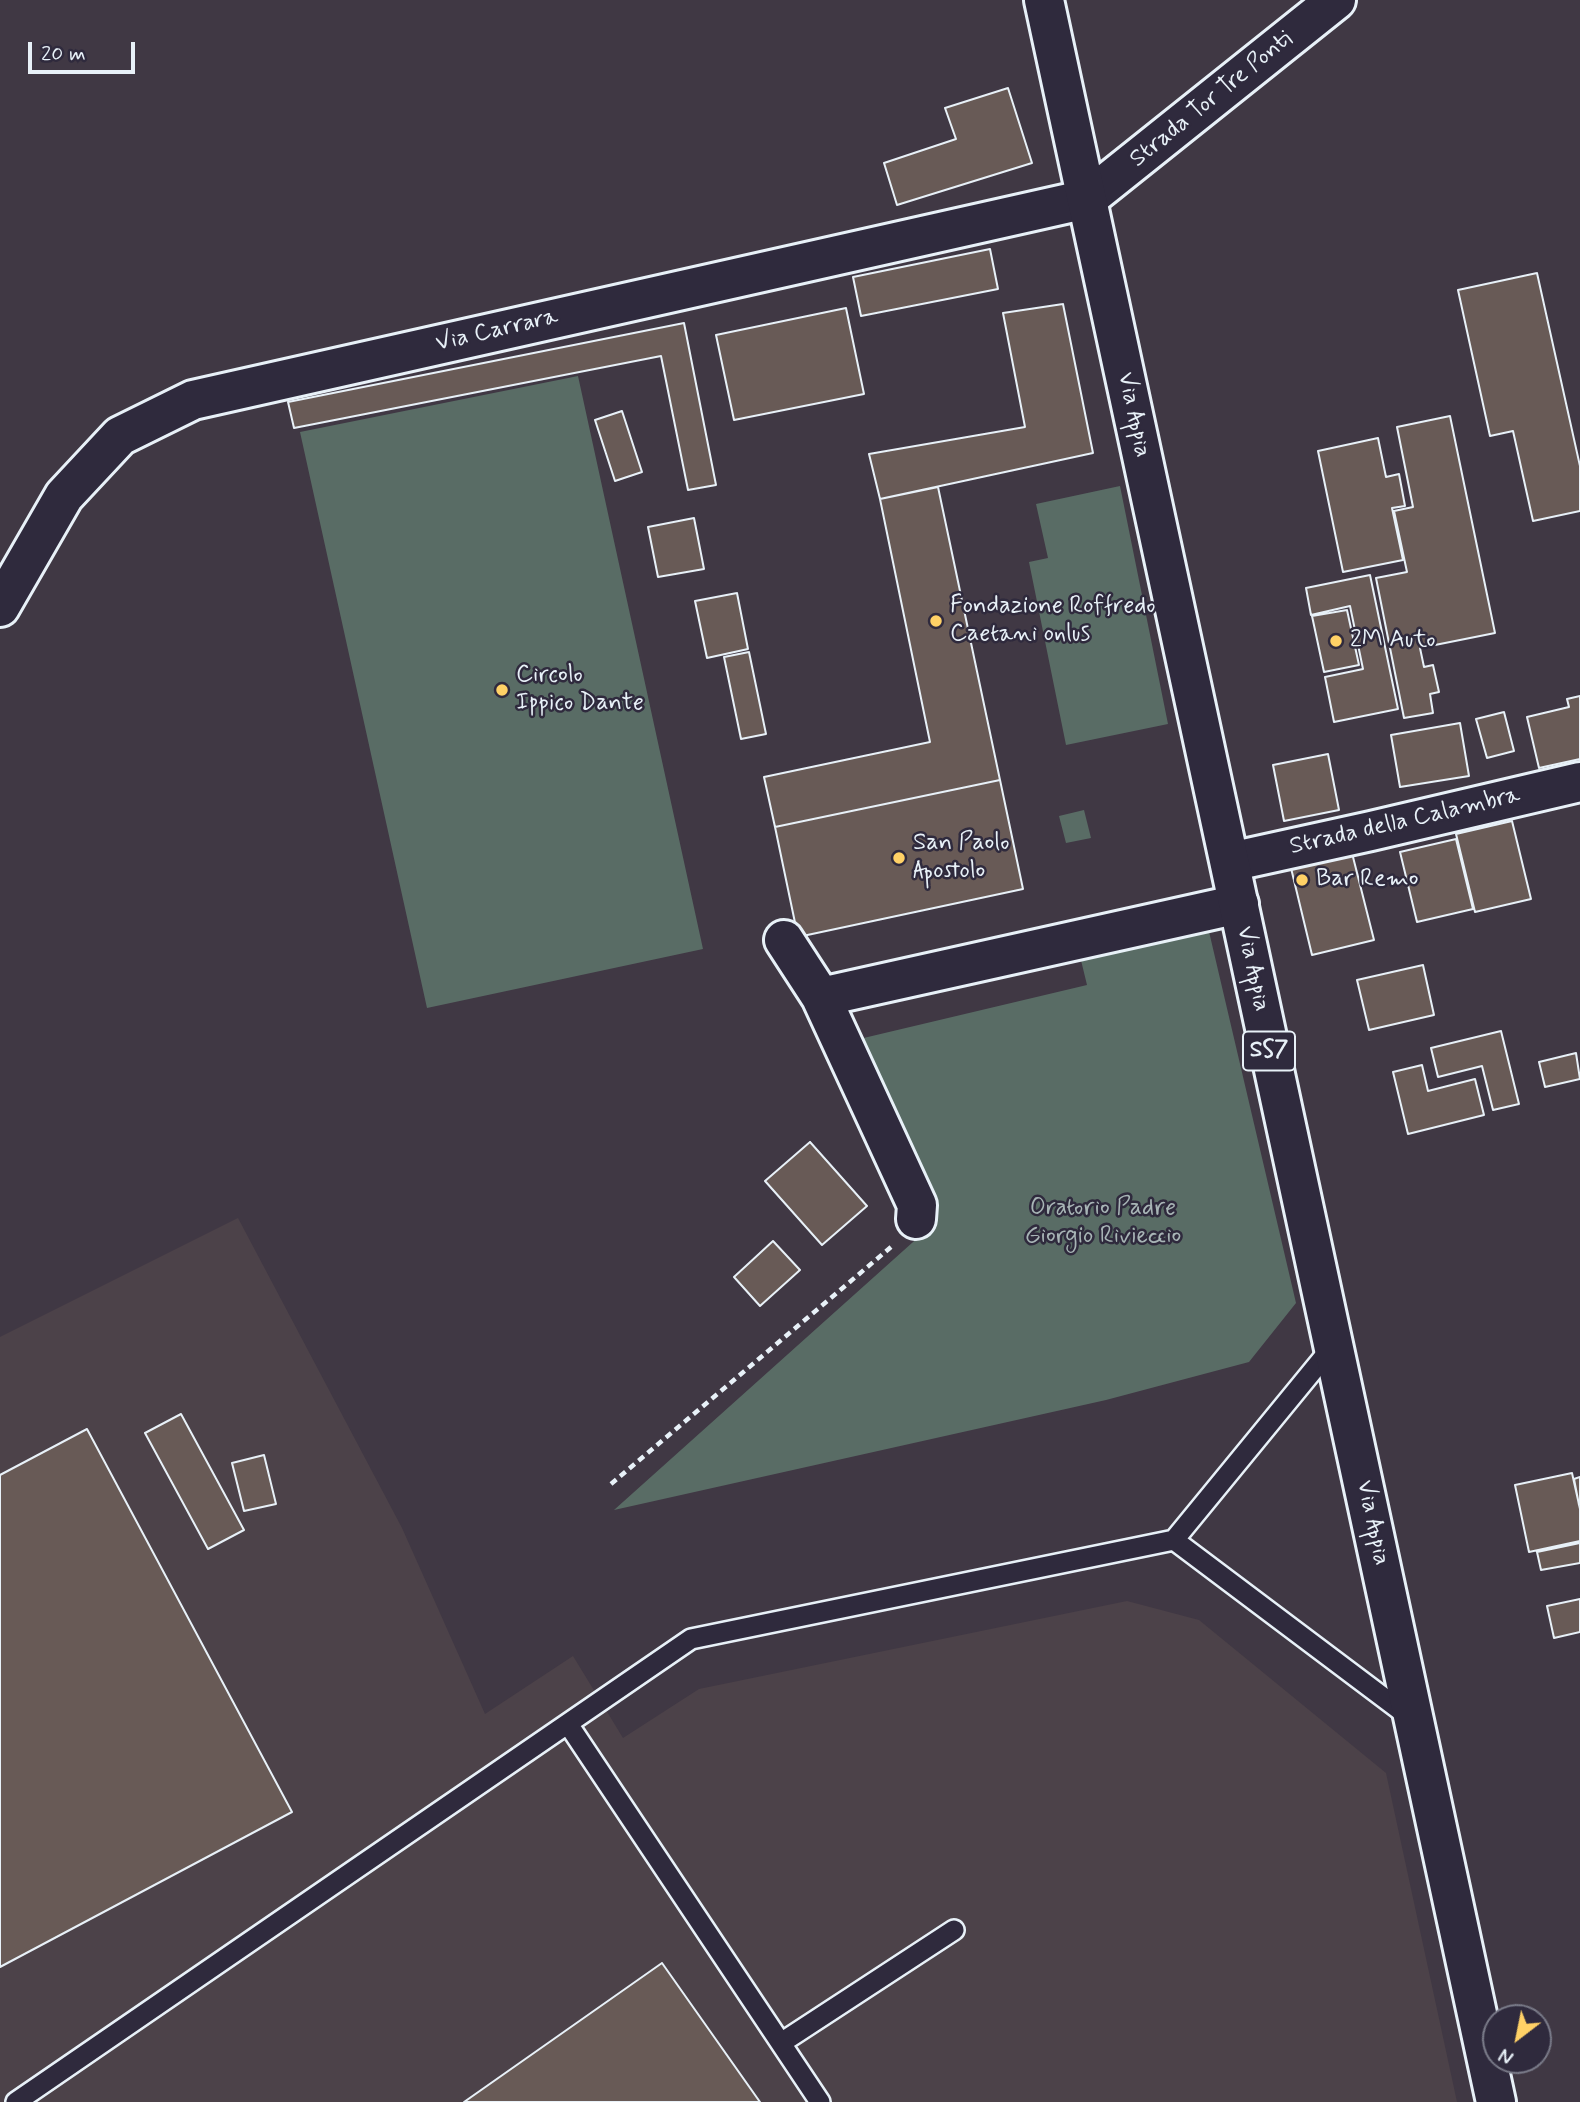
<!DOCTYPE html>
<html>
<head>
<meta charset="utf-8">
<style>
	body { margin:0 }
	#map { position:relative; width:1580px; height:2102px; overflow:hidden; background:#403844; font-family:Mynerve,sans-serif }
	canvas { display:block }
	.north { position:absolute; left:1482px; top:2004px; width:70px; height:70px; box-sizing:border-box; background:#2f2a3d; border:2px solid #797a88; border-radius:50%; rotate:212deg; font-size:19px; font-weight:700; line-height:28px; text-align:center; color:#e8f1f8 }
	.north::after { content:''; display:block; margin:auto; width:24px; height:32px; background:#ffd166; clip-path:polygon(50% 0,100% 100%,50% 72%,0 100%) }
	.scale { position:absolute; left:28px; top:42px; width:107px; height:32px; box-sizing:border-box; border:4px solid #e8f1f8; border-top:0; padding-left:9px; font-size:21px; line-height:24px; white-space:nowrap; color:#e8f1f8; -webkit-text-stroke:5px #2f2a3d; paint-order:stroke }
</style>
</head>
<body>
<div id="map">
<canvas width="1580" height="2102"></canvas>
<div class="north">N</div>
<div class="scale">20 m</div>
</div>
<script>
const context = document.querySelector('canvas').getContext('2d');
context.lineJoin = 'round';
function fillPath(path, color) { context.fillStyle = color; context.fill(path, 'evenodd'); }
const poly = rows => new Path2D(rows.map(r => 'M' + r).join(''));
function trace(path, color, width, dash) { context.strokeStyle = color; context.lineWidth = width; context.lineCap = dash ? 'butt' : 'round'; context.setLineDash(dash || []); context.stroke(path); }
function drawText(font, color, halo, rows, align = 'center') {
  context.font = font + ' Mynerve,sans-serif'; context.lineWidth = 5; context.setLineDash([]); context.textBaseline = 'middle'; context.strokeStyle = halo; context.fillStyle = color; for (const [text, x, y, turn = 0] of rows) {
    context.save(); context.translate(x, y); context.rotate((+turn || 0) * Math.PI / 180); context.textAlign = isNaN(turn) ? turn : align; if (halo) context.strokeText(text, 0, 0); context.fillText(text, 0, 0); context.restore();
  }
}
const built = poly([
	[238,1218,402,1528,485,1714,573,1656,623,1738,699,1689,1127,1601,1199,1620,1386,1773,1457,2102,0,2102,0,1337]
]);
const green = poly([
	[578,376,703,949,427,1008,300,432],
	[1120,486,1168,724,1066,745,1029,562,1048,558,1036,504],
	[1084,810,1091,838,1066,843,1059,816],
	[1207,923,1296,1303,1249,1362,1106,1400,614,1510,932,1225,851,1041,1087,985,1079,952]
]);
const building = poly([
	[1008,88,1032,163,897,205,884,163,956,139,945,108,1008,88],
	[990,249,998,289,861,316,853,277,990,249],
	[1537,273,1580,466,1580,511,1533,521,1513,431,1490,436,1458,290,1537,273],
	[1063,304,1093,453,880,499,869,454,1025,427,1003,313,1063,304],
	[846,308,864,394,734,420,716,335,846,308],
	[684,323,716,485,688,490,661,356,294,428,288,402,684,323],
	[622,411,642,472,615,481,595,420,622,411],
	[1450,416,1495,633,1420,648,1424,667,1433,665,1439,692,1430,694,1433,713,1404,718,1376,578,1407,572,1394,511,1413,507,1397,427,1450,416],
	[1378,438,1386,477,1399,474,1405,506,1392,508,1403,560,1343,572,1318,451,1378,438],
	[938,487,1000,780,775,827,764,777,930,742,880,499,938,487],
	[694,518,704,569,658,577,648,527,694,518],
	[1370,575,1398,709,1334,722,1325,677,1363,669,1350,606,1311,615,1306,588,1370,575],
	[737,593,748,649,707,658,695,601,737,593],
	[1347,610,1359,665,1324,672,1312,616,1347,610],
	[749,652,766,734,741,739,724,657,749,652],
	[1580,696,1580,759,1539,768,1527,717,1569,707,1567,699,1580,696],
	[1504,712,1514,751,1487,758,1476,719,1504,712],
	[1460,723,1469,776,1400,787,1391,735,1460,723],
	[1328,754,1339,810,1284,821,1273,765,1328,754],
	[1000,780,1023,889,798,937,775,827,1000,780],
	[1512,821,1531,899,1475,912,1456,834,1512,821],
	[1456,839,1473,909,1417,922,1400,852,1456,839],
	[1352,853,1374,940,1312,955,1291,868,1352,853],
	[1423,965,1434,1015,1369,1030,1357,980,1423,965],
	[1501,1031,1519,1104,1493,1110,1482,1066,1438,1077,1431,1048,1501,1031],
	[1576,1053,1580,1079,1545,1087,1539,1062,1576,1053],
	[1422,1065,1428,1091,1475,1079,1484,1115,1408,1134,1393,1072,1422,1065],
	[810,1142,867,1206,822,1245,765,1181,810,1142],
	[773,1241,800,1270,760,1306,734,1277,773,1241],
	[181,1414,244,1530,208,1549,145,1433,181,1414],
	[87,1429,292,1812,0,1967,0,1475,87,1429],
	[264,1455,276,1504,244,1511,232,1463,264,1455],
	[1572,1473,1580,1509,1580,1541,1529,1552,1515,1485,1572,1473],
	[1580,1477,1580,1504,1579,1505,1574,1479,1580,1477],
	[1580,1543,1580,1563,1541,1570,1537,1552,1580,1543],
	[1580,1599,1580,1632,1554,1638,1547,1606,1580,1599],
	[662,1963,760,2102,464,2102,662,1963]
]);
const path = poly([
	[611,1484,891,1247]
]);
const service = poly([
	[1174,1540,1333,1346],
	[568,1724,820,2102],
	[781,2043,954,1930],
	[16,2102,691,1639,1174,1540,1412,1719]
]);
const minor = poly([
	[1230,862,1371,831,1580,782],
	[784,940,821,997,917,1205,916,1219],
	[821,997,1239,904]
]);
const tertiary = poly([
	[0,607,64,496,120,436,193,400,1087,199,1336,0]
]);
const primary = poly([
	[1044,0,1496,2102]
]);
const markers = [
	[936,621,7,"#ffd166"],
	[1336,641,7,"#ffd166"],
	[502,690,7,"#ffd166"],
	[899,858,7,"#ffd166"],
	[1302,880,7,"#ffd166"]
];
const shields = [
	[1269,1051,52]
];
const shieldNames = [
	["SS7",1269,1051]
];
const streetNames = [
	["Strada Tor Tre Ponti",1212,100,-39],
	["Via Carrara",497,331,-13],
	["Via Appia",1133,415,78],
	["Strada della Calambra",1405,822,-13],
	["Via Appia",1252,969,78],
	["Via Appia",1372,1523,78]
];
const poiNames = [
	["Fondazione Roffredo",950,607],
	["Caetani onlus",950,635],
	["2M Auto",1350,641],
	["Circolo",516,676],
	["Ippico Dante",516,704],
	["San Paolo",913,844],
	["Apostolo",913,872],
	["Bar Remo",1316,880]
];
const parkNames = [
	["Oratorio Padre",1103,1209],
	["Giorgio Rivieccio",1103,1237]
];
fillPath(built, '#4c4249');
fillPath(green, '#596c65');
fillPath(building, '#685a56');
trace(building, '#e8f1f8', 2);
trace(service, '#e8f1f8', 24);
trace(minor, '#e8f1f8', 44);
trace(tertiary, '#e8f1f8', 44);
trace(primary, '#e8f1f8', 44);
trace(path, '#e8f1f8', 4.5, [7, 5]);
trace(service, '#2f2a3d', 19);
trace(minor, '#2f2a3d', 38);
trace(tertiary, '#2f2a3d', 38);
trace(primary, '#2f2a3d', 38);
for (const [x, y, r, color] of markers) { const dot = new Path2D(); dot.arc(x, y, r, 0, 2 * Math.PI); context.fillStyle = color; context.fill(dot); trace(dot, '#2f2a3d', 2.5); }
for (const [x, y, w] of shields) { const box = new Path2D(); box.roundRect(x - w / 2, y - 19.5, w, 39, 5); context.fillStyle = '#2f2a3d'; context.fill(box); trace(box, '#e8f1f8', 2); }
drawText('bold 23px', '#e8f1f8', null, shieldNames);
drawText('24px', '#e8f1f8', '#2f2a3d', streetNames);
drawText('24px', '#e8f1f8', '#2f2a3d', poiNames, 'left');
drawText('24px', '#a8b5b6', '#2f2a3d', parkNames);
</script>
</body>
</html>
